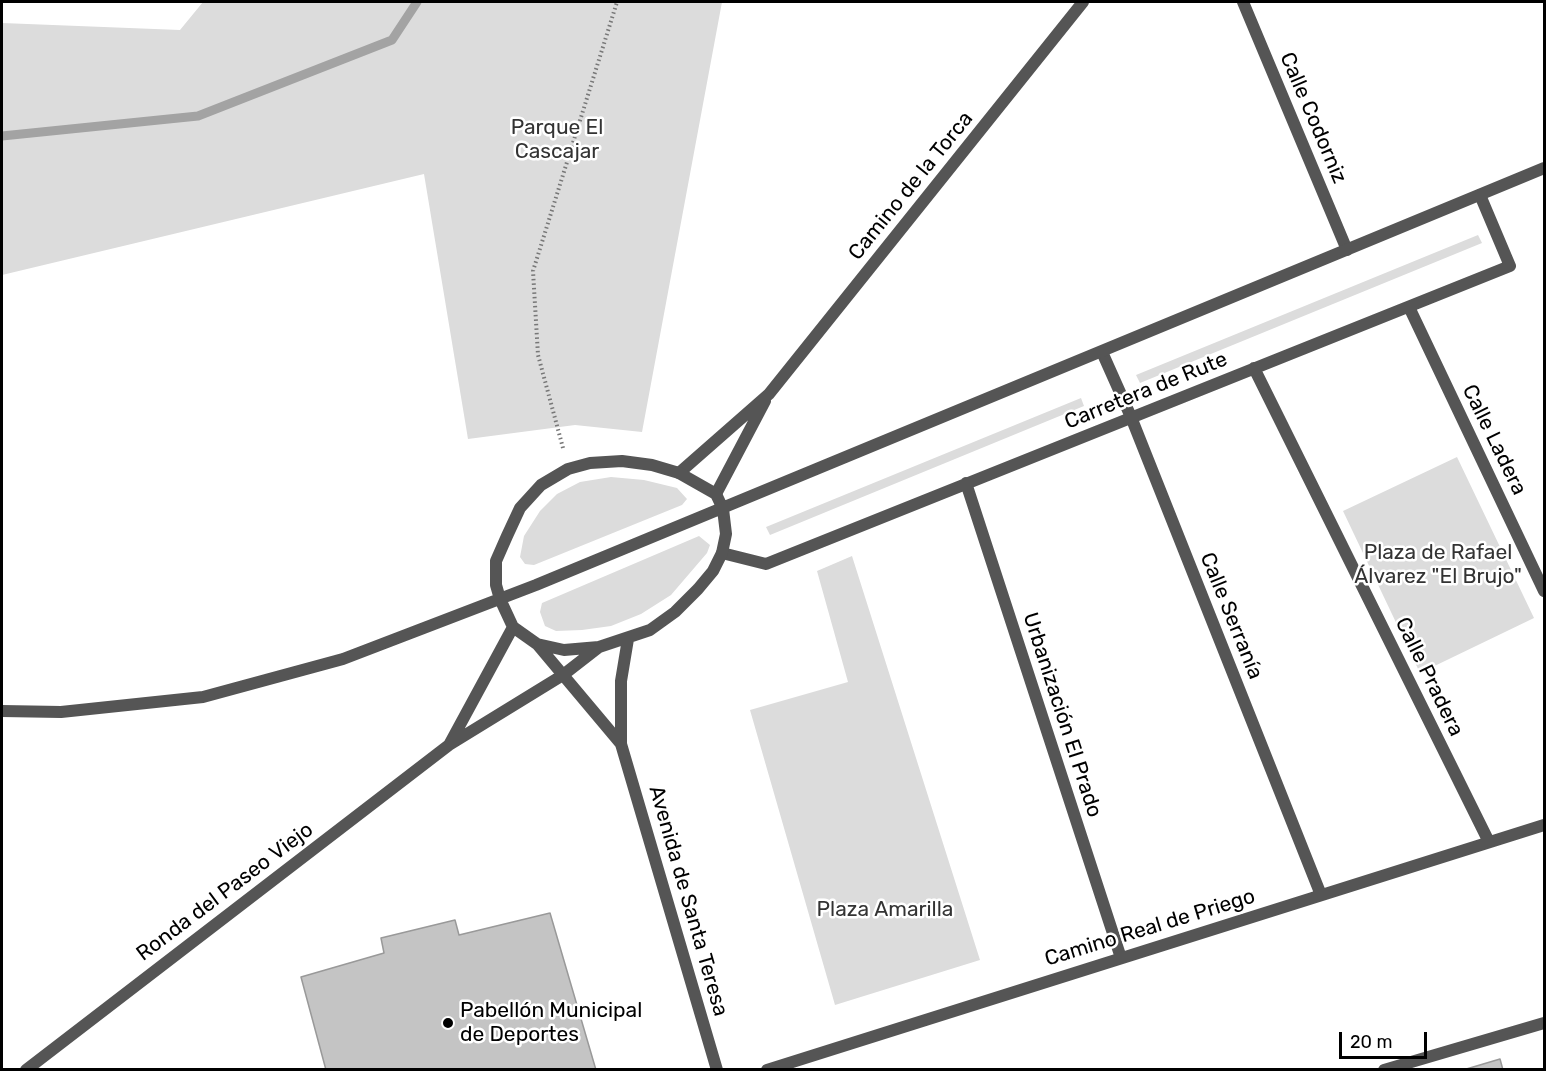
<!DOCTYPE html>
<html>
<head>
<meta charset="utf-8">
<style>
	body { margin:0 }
	#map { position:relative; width:1546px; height:1071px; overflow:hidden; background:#fff; font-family:Rubik,sans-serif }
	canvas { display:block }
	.frame { position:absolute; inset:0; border:3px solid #000; pointer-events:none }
	.scale { position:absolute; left:1339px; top:1032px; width:88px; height:27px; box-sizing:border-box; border:3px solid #000; border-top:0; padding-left:8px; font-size:18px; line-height:21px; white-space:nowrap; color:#000; -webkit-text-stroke:4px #fff; paint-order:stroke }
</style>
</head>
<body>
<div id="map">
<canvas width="1546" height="1071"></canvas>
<div class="frame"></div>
<div class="scale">20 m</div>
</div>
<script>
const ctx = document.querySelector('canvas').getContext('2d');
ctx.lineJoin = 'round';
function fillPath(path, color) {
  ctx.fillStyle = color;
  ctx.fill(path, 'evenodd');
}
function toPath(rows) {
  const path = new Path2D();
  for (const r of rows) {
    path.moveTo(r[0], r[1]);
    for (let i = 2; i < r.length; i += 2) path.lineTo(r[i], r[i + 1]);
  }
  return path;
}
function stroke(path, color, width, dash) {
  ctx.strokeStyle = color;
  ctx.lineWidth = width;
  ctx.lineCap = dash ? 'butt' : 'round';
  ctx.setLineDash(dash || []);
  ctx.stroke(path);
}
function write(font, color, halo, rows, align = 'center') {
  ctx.font = font + ' Rubik,sans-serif';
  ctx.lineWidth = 5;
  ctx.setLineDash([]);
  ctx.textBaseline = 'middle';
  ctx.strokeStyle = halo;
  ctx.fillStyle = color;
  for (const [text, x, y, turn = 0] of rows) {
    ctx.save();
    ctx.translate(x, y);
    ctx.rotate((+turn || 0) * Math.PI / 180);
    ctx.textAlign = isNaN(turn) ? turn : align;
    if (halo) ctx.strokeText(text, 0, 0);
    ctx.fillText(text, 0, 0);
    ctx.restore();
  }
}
const green = toPath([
	[203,2,722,2,642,432,575,425,468,439,424,174,2,275,2,23,180,30],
	[1478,235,1482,243,1140,383,1136,375],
	[1081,398,1084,406,770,535,766,527],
	[1457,457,1534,618,1420,673,1343,511],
	[611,477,644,480,677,488,687,499,682,505,534,565,525,564,520,557,524,536,540,511,557,494,580,482],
	[699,536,710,545,707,553,671,595,641,614,611,626,582,630,556,631,545,626,540,612,542,603],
	[852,556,980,960,835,1005,750,710,848,682,817,571]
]);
const stream = toPath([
	[2,136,198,116,392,40,417,2]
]);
const building = toPath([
	[550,913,596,1070,326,1070,301,977,384,953,381,938,455,920,459,935,550,913],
	[1500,1059,1503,1070,1463,1070,1500,1059]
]);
const path = toPath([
	[563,448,538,355,533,271,617,2]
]);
const minor = toPath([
	[1243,2,1347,250],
	[1409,307,1544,591],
	[1102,352,1131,417,1321,895],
	[1254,368,1489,842],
	[679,473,769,394,1083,2],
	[966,483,1121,958],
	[716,494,765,401],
	[722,553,766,564,1510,266,1480,195],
	[767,1070,1544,825],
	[1384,1070,1544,1023]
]);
const tertiary = toPath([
	[622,461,652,465,679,473,716,494,723,509,726,534,722,553,713,571,698,589,675,612,650,630,599,647,564,650,537,644,513,627,500,599,496,585,496,561,507,536,520,508,541,485,568,469,590,463,622,461],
	[628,639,621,681,621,744,717,1070],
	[537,644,621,744],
	[2,711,61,712,203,697,343,659,536,585,1544,168],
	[449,745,513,627],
	[26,1070,449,745,563,675,599,647]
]);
const markers = [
	[448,1023,6,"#000"]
];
const streetNames = [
	["Calle Codorniz",1313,118,67],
	["Camino de la Torca",911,186,-51],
	["Carretera de Rute",1146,391,-22],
	["Calle Ladera",1494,440,64],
	["Calle Serranía",1231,616,68],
	["Calle Pradera",1429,677,64],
	["Urbanización El Prado",1062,715,72],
	["Ronda del Paseo Viejo",225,892,-37],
	["Avenida de Santa Teresa",688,901,74],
	["Camino Real de Priego",1150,928,-17]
];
const parkNames = [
	["Parque El",557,128],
	["Cascajar",557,152],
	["Plaza de Rafael",1438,553],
	["Álvarez \"El Brujo\"",1438,577],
	["Plaza Amarilla",885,910]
];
const poiNames = [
	["Pabellón Municipal",460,1011],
	["de Deportes",460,1035]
];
fillPath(green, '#dcdcdc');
stroke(stream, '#a3a3a3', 9);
fillPath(building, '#c4c4c4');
stroke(building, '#999', 1.5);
stroke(path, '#777', 4, [1.5, 3]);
stroke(minor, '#555', 12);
stroke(tertiary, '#555', 12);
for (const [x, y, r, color] of markers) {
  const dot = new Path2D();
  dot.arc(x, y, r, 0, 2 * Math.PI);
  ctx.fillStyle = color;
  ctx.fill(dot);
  stroke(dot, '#fff', 2);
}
write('21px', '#000', '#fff', streetNames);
write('21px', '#333', '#fff', parkNames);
write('21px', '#000', '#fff', poiNames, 'left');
</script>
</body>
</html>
